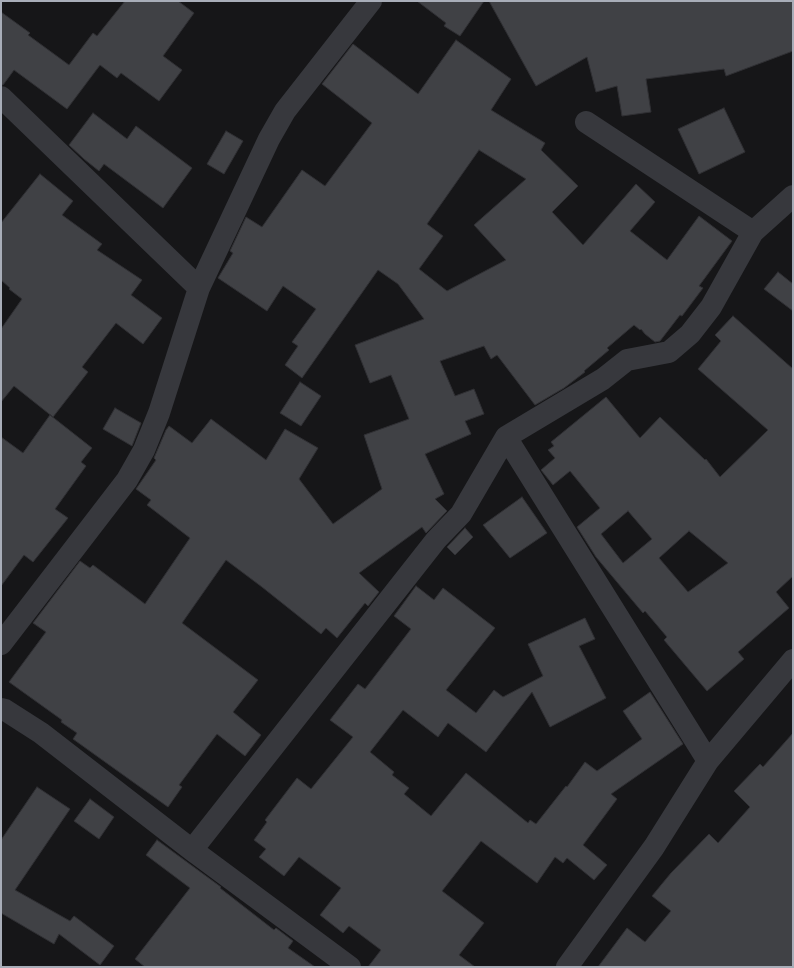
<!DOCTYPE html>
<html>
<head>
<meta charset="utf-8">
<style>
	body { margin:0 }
	#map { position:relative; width:794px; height:968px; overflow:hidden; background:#161618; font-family:Karla,sans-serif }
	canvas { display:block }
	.frame { position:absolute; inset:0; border:2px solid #a8adb8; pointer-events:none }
</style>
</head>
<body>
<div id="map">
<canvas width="794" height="968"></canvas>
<div class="frame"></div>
</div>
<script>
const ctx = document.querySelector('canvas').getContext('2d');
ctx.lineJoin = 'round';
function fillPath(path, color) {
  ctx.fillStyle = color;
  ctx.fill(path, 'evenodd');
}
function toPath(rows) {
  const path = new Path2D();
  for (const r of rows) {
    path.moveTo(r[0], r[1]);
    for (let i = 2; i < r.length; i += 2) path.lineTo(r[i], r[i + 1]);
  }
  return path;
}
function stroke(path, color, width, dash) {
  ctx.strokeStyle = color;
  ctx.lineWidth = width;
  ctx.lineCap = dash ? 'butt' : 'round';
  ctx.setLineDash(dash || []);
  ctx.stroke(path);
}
const building = toPath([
	[125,1,178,1,194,13,163,56,182,70,159,101,121,73,117,78,100,65,67,109,14,70,3,85,1,85,1,12,30,33,28,35,69,65,93,33,97,36,125,1],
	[417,1,484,1,460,36,444,26,446,23,417,1],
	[489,1,793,1,793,51,726,76,724,69,646,79,651,112,622,116,617,86,596,92,587,57,536,86,489,1],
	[456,40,511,79,491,110,545,143,541,150,578,186,552,212,583,245,636,184,655,202,630,231,667,260,699,216,732,241,699,286,703,288,682,316,680,315,660,341,655,342,645,334,641,329,640,330,634,325,607,348,609,350,584,371,585,372,564,388,535,405,497,355,491,359,484,346,440,361,455,396,474,389,484,414,465,421,471,434,425,454,444,494,435,499,447,511,426,533,422,527,359,573,379,592,368,606,365,603,337,638,326,628,321,634,262,587,226,560,182,623,258,680,233,712,261,735,245,756,217,734,179,785,182,787,168,807,73,739,77,733,61,722,62,720,9,682,46,632,33,623,80,561,90,568,93,565,145,604,190,538,147,505,151,500,136,489,156,460,154,458,166,430,169,426,192,443,211,419,266,460,285,429,318,448,299,479,333,524,382,489,364,435,409,419,391,375,370,383,355,345,424,319,398,284,378,270,302,378,285,365,298,346,292,342,316,309,283,286,267,311,218,278,233,253,230,251,246,217,262,227,302,170,325,186,372,123,322,84,353,44,418,94,456,40],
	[479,150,526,179,474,225,506,260,447,291,419,269,443,236,427,224,479,150],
	[724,108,745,152,699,174,678,129,724,108],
	[93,113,127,139,136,126,192,168,163,208,104,164,99,171,84,159,69,145,93,113],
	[226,131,243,141,224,174,207,164,226,131],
	[40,174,73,201,62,215,102,244,97,250,142,280,131,295,162,318,143,344,116,323,82,367,88,372,53,417,14,386,1,402,1,329,22,299,9,289,10,288,1,280,1,223,40,174],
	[778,272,793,284,793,311,764,289,778,272],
	[733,316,793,369,793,576,776,592,789,608,738,652,744,659,707,691,664,640,667,637,645,611,643,613,596,557,577,527,600,508,570,471,553,485,541,470,555,458,548,450,554,446,551,442,606,397,640,438,660,417,705,460,706,459,720,477,768,430,698,369,721,341,715,335,733,316],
	[628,511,652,539,623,563,601,534,628,511],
	[689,531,728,563,688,592,659,558,689,531],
	[300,382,321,396,301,426,280,413,300,382],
	[115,408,141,423,132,446,103,429,115,408],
	[50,415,92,448,81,462,86,466,55,509,68,518,33,562,24,555,1,586,1,437,23,453,50,415],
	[522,497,547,533,510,558,483,525,522,497],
	[465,528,473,537,455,555,447,547,465,528],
	[416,586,434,600,443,588,495,628,446,690,476,713,494,690,503,697,543,676,528,644,585,618,595,639,579,646,606,698,550,727,532,692,486,752,448,723,438,737,403,710,370,752,394,772,392,775,409,788,404,794,431,816,466,773,528,823,530,820,536,824,566,786,567,787,585,762,597,771,642,739,623,711,650,692,683,744,611,794,617,799,583,845,607,865,594,880,567,858,563,863,555,857,537,883,481,841,442,891,484,923,459,955,475,967,368,967,381,950,349,926,343,933,320,915,341,888,299,857,284,876,259,857,266,849,254,840,267,822,265,820,297,778,311,789,353,737,330,720,358,684,365,689,411,629,394,616,416,586],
	[793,733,793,967,598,967,627,928,645,942,671,911,652,896,671,873,709,834,718,843,750,807,734,791,760,764,763,767,793,733],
	[37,787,70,809,15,890,70,921,74,916,114,946,100,965,59,934,54,944,1,913,1,840,37,787],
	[90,799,114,817,99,839,74,821,90,799],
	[157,840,221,887,220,888,274,930,276,928,293,941,288,948,315,967,145,967,135,959,190,888,146,855,157,840]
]);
const minor = toPath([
	[1,97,199,288],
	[586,122,753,232],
	[506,437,708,761],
	[1,644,127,480,144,450,159,413,199,288,269,139,285,111,371,1],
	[1,709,5,710,41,733,192,850,350,967],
	[192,850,436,540,461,514,506,437,603,379,627,360,669,352,690,334,711,307,753,232,793,196],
	[567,967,654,847,708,761,793,660]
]);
fillPath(building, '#404145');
stroke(building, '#303034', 1);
stroke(minor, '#37383d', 22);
</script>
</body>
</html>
